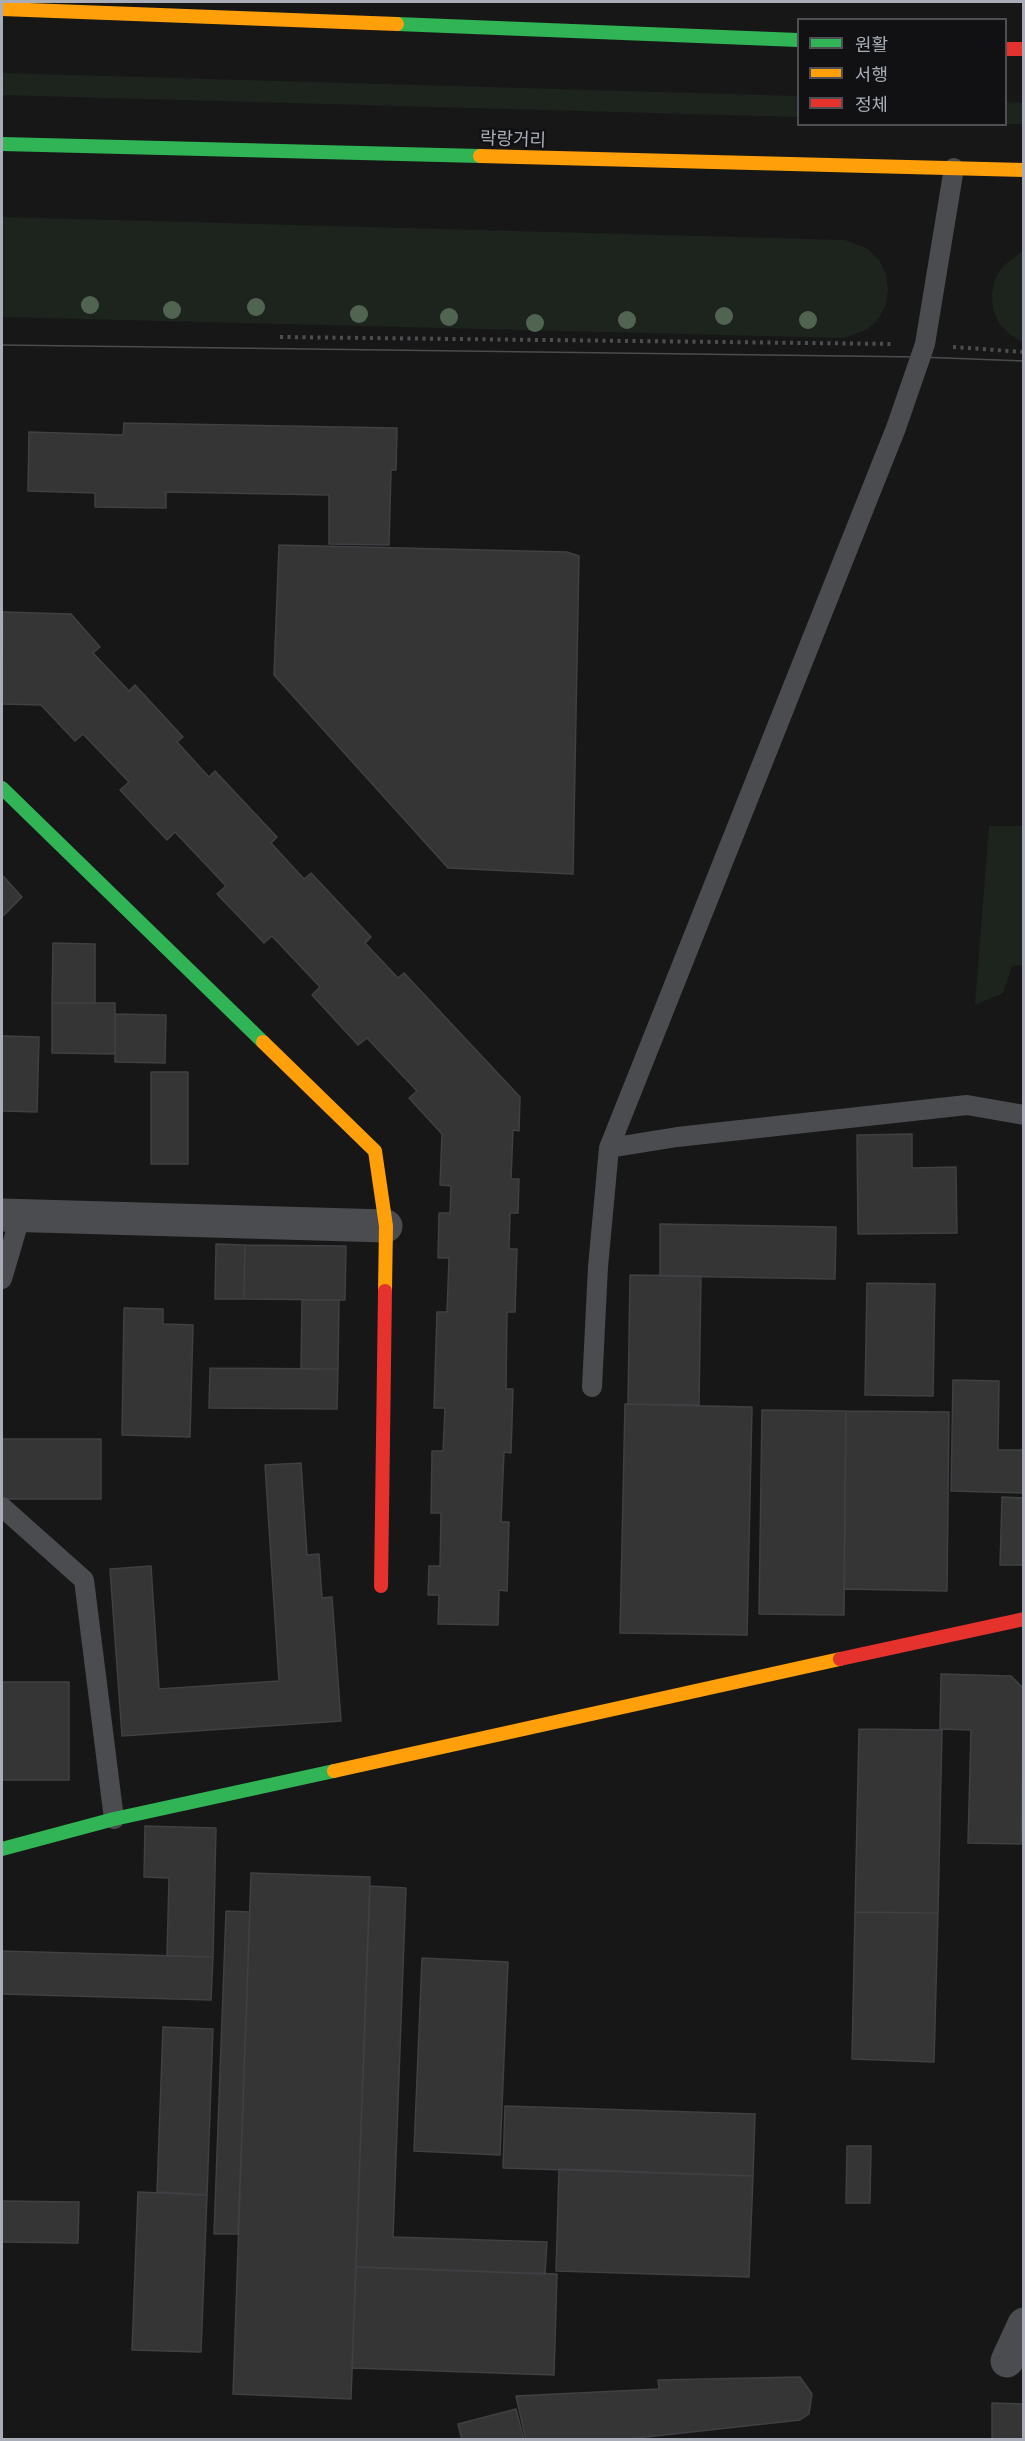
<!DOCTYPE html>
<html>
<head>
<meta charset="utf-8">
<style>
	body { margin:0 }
	#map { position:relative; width:1025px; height:2441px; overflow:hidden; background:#171717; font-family:"Open Sans","Noto Sans KR",sans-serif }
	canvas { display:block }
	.frame { position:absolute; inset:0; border:3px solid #a8adb8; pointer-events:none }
	.legend { position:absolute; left:797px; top:18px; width:210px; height:108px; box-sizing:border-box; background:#111113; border:2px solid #4d4f55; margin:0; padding:8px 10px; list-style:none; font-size:18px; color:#a8adb8 }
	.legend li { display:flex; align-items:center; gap:12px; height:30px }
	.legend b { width:30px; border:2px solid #4d4f55 }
</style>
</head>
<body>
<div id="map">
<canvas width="1025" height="2441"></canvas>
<div class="frame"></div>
<ul class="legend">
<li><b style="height:8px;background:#30b455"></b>원활</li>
<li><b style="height:8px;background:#ff9f0a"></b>서행</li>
<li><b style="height:8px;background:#e5322d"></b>정체</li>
</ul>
</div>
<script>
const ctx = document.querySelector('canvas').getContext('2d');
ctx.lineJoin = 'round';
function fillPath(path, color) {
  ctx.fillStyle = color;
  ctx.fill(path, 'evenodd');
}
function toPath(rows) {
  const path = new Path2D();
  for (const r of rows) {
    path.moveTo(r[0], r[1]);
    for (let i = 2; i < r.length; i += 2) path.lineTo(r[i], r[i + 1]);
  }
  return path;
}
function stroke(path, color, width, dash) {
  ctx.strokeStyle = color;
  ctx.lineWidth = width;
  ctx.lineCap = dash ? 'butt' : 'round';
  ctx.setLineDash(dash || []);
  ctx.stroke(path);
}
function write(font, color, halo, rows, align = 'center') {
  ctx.font = font + ' "Open Sans","Noto Sans KR",sans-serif';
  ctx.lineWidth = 5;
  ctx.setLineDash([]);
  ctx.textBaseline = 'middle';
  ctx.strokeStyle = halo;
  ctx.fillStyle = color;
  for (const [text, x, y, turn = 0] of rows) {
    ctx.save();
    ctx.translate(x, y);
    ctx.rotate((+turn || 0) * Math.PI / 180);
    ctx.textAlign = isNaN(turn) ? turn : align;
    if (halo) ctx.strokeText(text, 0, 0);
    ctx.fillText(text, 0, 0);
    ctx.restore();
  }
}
const green = toPath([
	[2,73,798,96,798,117,2,95],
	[1006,102,1023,103,1023,124,1006,124],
	[2,217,845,240,868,249,879,260,886,274,888,289,886,304,879,318,868,329,844,338,2,317],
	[1023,251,1023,342,1009,334,999,323,993,309,992,294,995,279,1003,266],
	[989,826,1023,826,1023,965,1012,966,1003,993,975,1005]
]);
const building = toPath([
	[124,423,397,428,396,470,391,470,389,545,329,544,329,495,166,492,166,508,95,507,95,493,28,491,29,432,123,435,124,423],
	[279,545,567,552,579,556,573,874,448,868,274,675,279,545],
	[3,612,71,614,100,647,93,653,129,691,135,685,183,737,177,742,209,777,215,771,277,837,271,843,304,879,311,873,371,937,365,943,398,978,404,973,520,1097,519,1131,513,1130,511,1179,519,1179,518,1213,510,1213,509,1249,517,1249,515,1312,507,1312,506,1389,513,1389,511,1453,504,1452,501,1522,509,1522,507,1591,499,1590,498,1625,438,1624,439,1595,428,1595,429,1566,440,1566,441,1513,431,1513,432,1451,443,1451,445,1408,434,1408,437,1312,447,1312,449,1258,438,1258,439,1213,450,1213,451,1186,440,1185,442,1134,409,1098,417,1091,367,1038,358,1045,312,995,320,987,272,936,264,943,217,894,226,886,175,832,167,840,120,790,129,782,83,734,75,741,41,705,2,704,3,612],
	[2,875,22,897,2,917,2,875],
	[53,943,95,944,95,1003,52,1003,53,943],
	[52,1003,115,1003,115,1054,52,1053,52,1003],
	[115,1014,166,1015,165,1063,115,1062,115,1014],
	[2,1036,39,1037,37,1112,2,1111,2,1036],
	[151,1072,188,1072,188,1164,151,1164,151,1072],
	[912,1134,912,1168,956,1167,957,1233,858,1234,857,1135,912,1134],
	[660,1224,836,1227,835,1279,660,1276,660,1224],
	[216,1244,245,1245,244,1299,215,1299,216,1244],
	[245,1245,346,1246,345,1300,244,1299,245,1245],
	[630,1275,701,1276,699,1405,628,1404,630,1275],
	[867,1283,935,1284,933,1396,865,1395,867,1283],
	[302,1300,339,1300,338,1369,301,1369,302,1300],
	[124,1308,163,1309,163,1324,193,1325,190,1437,122,1435,124,1308],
	[210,1368,338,1369,337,1409,209,1408,210,1368],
	[953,1380,999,1381,998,1450,1024,1450,1024,1493,951,1491,953,1380],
	[625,1404,752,1407,747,1635,620,1633,625,1404],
	[762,1410,846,1411,844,1615,759,1614,762,1410],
	[846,1411,949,1412,947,1591,844,1589,846,1411],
	[2,1439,101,1439,101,1499,2,1499,2,1439],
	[301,1463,307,1555,319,1554,322,1598,332,1597,341,1721,122,1736,110,1569,151,1566,159,1689,279,1681,265,1465,301,1463],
	[1002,1497,1024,1498,1024,1565,1000,1565,1002,1497],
	[941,1674,1011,1676,1024,1689,1021,1844,968,1843,971,1730,940,1729,941,1674],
	[2,1682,69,1682,69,1780,2,1780,2,1682],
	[859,1729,942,1730,938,1913,855,1912,859,1729],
	[145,1826,216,1828,213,1957,167,1956,169,1878,144,1877,145,1826],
	[251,1873,370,1877,351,2399,233,2394,251,1873],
	[370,1886,406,1888,393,2237,547,2242,545,2274,356,2267,370,1886],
	[226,1911,250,1912,238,2234,214,2234,226,1911],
	[855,1912,938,1913,934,2062,852,2059,855,1912],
	[2,1951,213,1957,211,2000,2,1994,2,1951],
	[422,1958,508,1962,500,2155,414,2151,422,1958],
	[163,2027,213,2029,207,2195,157,2192,163,2027],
	[505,2106,755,2114,753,2176,503,2168,505,2106],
	[847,2146,871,2146,870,2203,846,2203,847,2146],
	[559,2169,753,2176,749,2277,556,2271,559,2169],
	[138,2192,207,2195,201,2352,132,2350,138,2192],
	[2,2201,79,2202,78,2243,2,2242,2,2201],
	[356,2267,557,2274,554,2375,352,2368,356,2267],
	[800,2377,812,2394,809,2414,800,2420,619,2440,526,2440,516,2396,659,2389,658,2380,800,2377],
	[992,2403,1024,2404,1024,2440,992,2440,992,2403],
	[516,2409,524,2440,462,2440,458,2424,516,2409]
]);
const path = toPath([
	[280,337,895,344],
	[953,347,1024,352]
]);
const lane = toPath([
	[609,1148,896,428,925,344,954,168],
	[2,1279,17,1228,26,1216],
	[592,1387,598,1267,609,1148,677,1137,967,1105,1024,1115],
	[2,1507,84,1580,114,1819]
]);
const street = toPath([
	[2,1215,386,1226],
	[1007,2361,1024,2324]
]);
const fast = toPath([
	[397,24,798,40],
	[2,144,480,156],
	[2,788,263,1042],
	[2,1849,114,1819,334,1771]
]);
const slow = toPath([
	[2,9,397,24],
	[480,156,1024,170],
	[263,1042,375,1151,386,1226,385,1291],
	[334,1771,840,1659]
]);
const jam = toPath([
	[1006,49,1024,49],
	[381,1586,385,1291],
	[840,1659,1024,1619]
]);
const tram = toPath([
	[2,345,920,357,1024,361]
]);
const trees = [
	[90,305],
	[256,307],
	[172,310],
	[359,314],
	[724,316],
	[449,317],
	[627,320],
	[808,320],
	[535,323]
];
const streetNames = [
	["락랑거리",513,140,2]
];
fillPath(green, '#1d241e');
fillPath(building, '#353536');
stroke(building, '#3f4043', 1.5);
stroke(path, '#4d4e52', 4, [3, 4.5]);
stroke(lane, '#4b4c50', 20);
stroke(street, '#4b4c50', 33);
stroke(fast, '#30b455', 14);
stroke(slow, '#ff9f0a', 14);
stroke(jam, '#e5322d', 14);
stroke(tram, '#4b4c4f', 1.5);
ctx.fillStyle = '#506451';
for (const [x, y] of trees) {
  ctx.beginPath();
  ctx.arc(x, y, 9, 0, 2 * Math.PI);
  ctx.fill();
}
write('18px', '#a8adb8', '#111113', streetNames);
</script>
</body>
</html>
